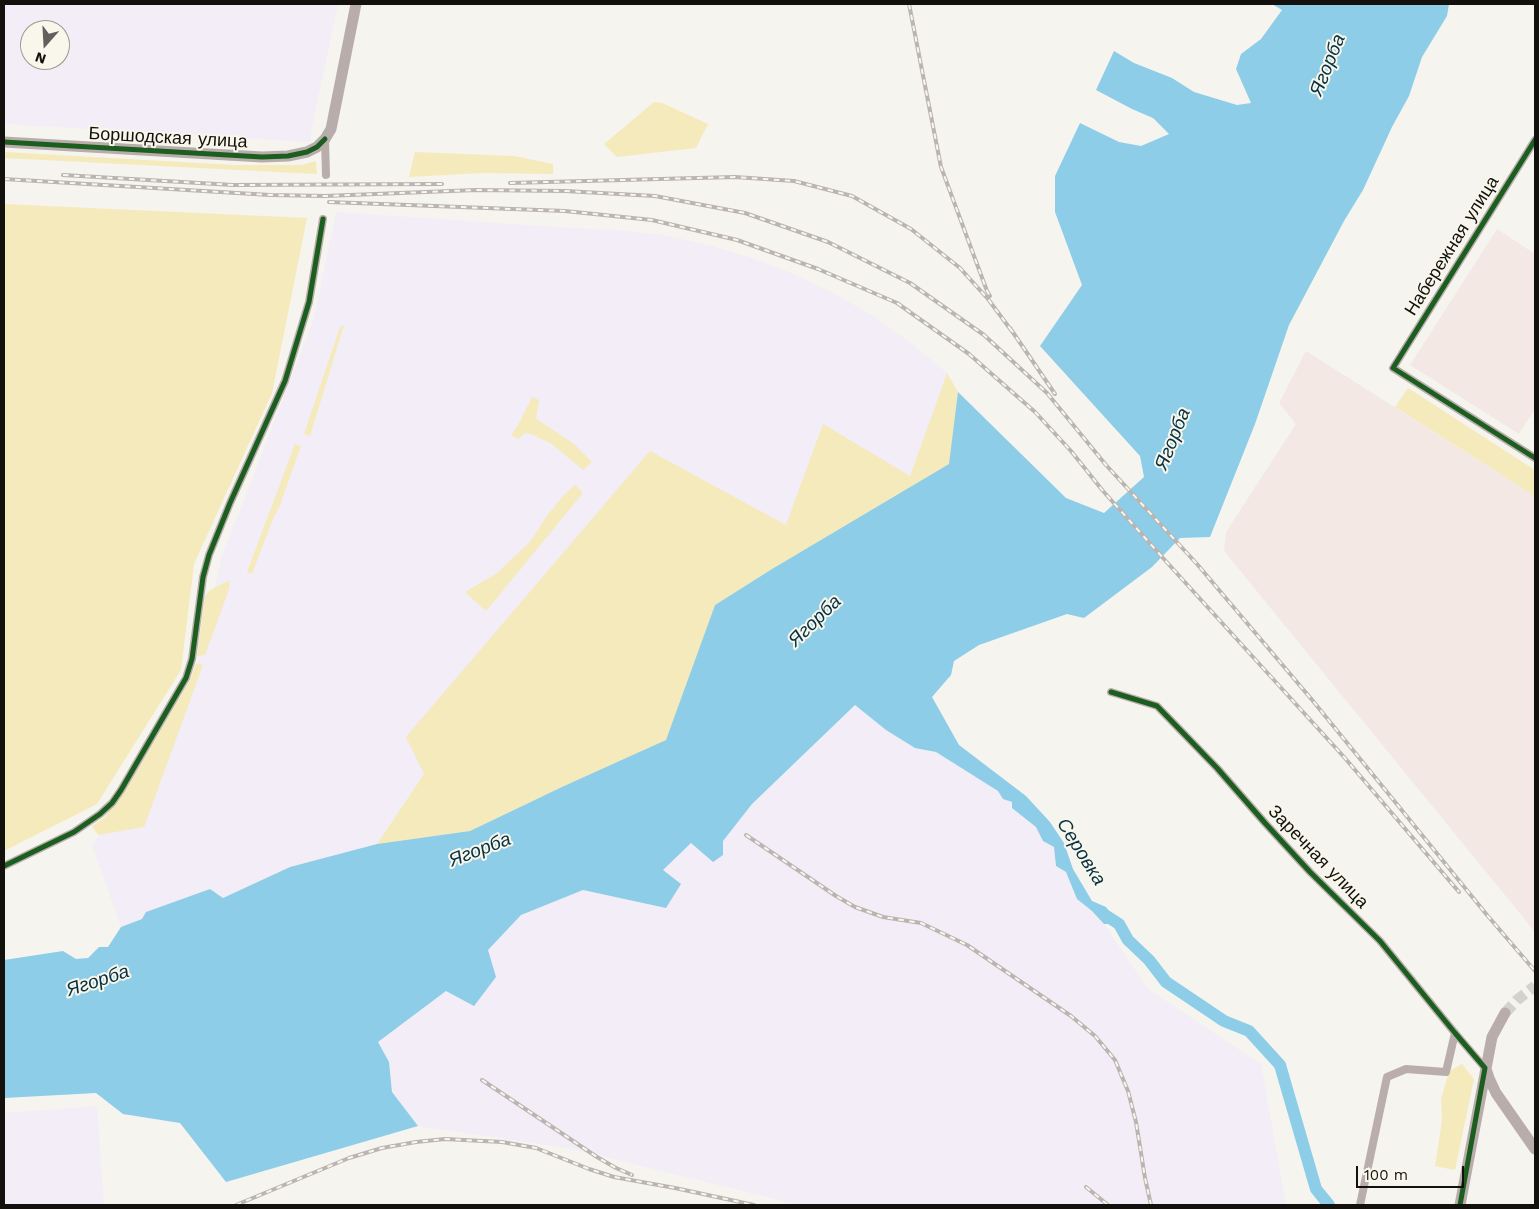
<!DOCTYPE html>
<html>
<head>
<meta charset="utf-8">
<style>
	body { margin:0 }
	#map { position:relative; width:1539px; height:1209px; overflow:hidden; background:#f6f4ee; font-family:"Work Sans",sans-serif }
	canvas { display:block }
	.frame { position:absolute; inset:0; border:5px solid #12110d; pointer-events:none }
	.north { position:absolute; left:20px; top:20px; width:50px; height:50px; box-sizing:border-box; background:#f9f6eb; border:1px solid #9d9a92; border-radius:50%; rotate:199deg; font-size:14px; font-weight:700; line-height:20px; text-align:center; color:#12110d }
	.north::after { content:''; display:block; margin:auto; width:18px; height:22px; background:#62605c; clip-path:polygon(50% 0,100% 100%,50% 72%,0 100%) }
	.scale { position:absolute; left:1356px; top:1166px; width:108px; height:22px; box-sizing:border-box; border:2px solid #12110d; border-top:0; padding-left:6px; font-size:15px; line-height:18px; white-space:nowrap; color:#12110d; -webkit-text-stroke:4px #f9f6eb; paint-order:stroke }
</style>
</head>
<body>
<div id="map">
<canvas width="1539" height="1209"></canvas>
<div class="frame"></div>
<div class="north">N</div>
<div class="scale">100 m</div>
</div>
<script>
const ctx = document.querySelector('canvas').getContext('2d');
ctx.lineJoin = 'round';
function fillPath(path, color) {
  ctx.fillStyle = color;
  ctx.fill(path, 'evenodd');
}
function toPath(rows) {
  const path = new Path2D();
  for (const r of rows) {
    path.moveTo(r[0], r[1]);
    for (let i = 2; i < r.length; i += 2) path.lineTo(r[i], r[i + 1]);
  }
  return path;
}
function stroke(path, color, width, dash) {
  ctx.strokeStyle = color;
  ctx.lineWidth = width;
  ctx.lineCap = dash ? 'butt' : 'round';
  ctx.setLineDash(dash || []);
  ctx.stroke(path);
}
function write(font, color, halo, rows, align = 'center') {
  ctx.font = font + ' "Work Sans",sans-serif';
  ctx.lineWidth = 4;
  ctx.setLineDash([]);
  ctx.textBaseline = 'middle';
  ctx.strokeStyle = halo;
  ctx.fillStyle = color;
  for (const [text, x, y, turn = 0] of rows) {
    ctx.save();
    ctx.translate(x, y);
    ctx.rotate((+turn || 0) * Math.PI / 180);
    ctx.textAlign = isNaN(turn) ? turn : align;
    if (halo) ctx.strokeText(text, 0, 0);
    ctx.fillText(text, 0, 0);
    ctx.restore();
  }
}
const industrial = toPath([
	[4,4,338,4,309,142,4,124],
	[30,30,60,30,60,60,30,60],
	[336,212,572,228,618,230,663,235,708,245,752,258,794,274,835,294,875,317,912,344,947,373,910,476,786,526,424,774,377,844,290,867,223,898,210,889,146,912,142,919,121,927,92,845,124,802,191,683,201,653,221,559,314,319],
	[855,705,886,730,915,748,936,752,998,791,1003,799,1013,802,1012,808,1036,827,1043,841,1054,847,1056,866,1066,872,1077,899,1092,911,1104,924,1148,989,1261,1064,1286,1205,799,1205,573,1149,418,1126,392,1092,389,1062,377,1043,446,991,521,915,583,890,666,907,662,870,691,843,713,862,723,841,752,804],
	[97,1106,104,1205,4,1205,4,1113]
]);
const education = toPath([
	[1497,229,1535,254,1535,409,1519,434,1410,365],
	[1306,351,1535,496,1535,932,1224,551,1226,532,1296,424,1279,403]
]);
const green = toPath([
	[654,102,662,103,708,124,696,148,617,157,604,144],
	[4,152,235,165,302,165,316,161,317,174,4,158],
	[415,152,514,156,553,164,553,174,481,173,409,177],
	[4,204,307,218,272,393,194,564,181,670,97,804,4,851],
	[344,325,310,436,304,434,340,327],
	[947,373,958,392,950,464,772,569,715,605,667,740,564,786,470,831,377,844,424,774,406,737,650,451,786,525,823,424,910,476],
	[1408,388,1535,470,1535,496,1395,407],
	[532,397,539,400,536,419,573,443,592,462,583,470,552,444,533,435,525,433,518,439,511,435,518,425],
	[295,444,301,446,280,505,273,519,252,574,247,572],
	[575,485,583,493,486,611,465,592,496,574,530,542,547,516,562,497],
	[230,580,229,589,205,655,197,656,205,596,210,590],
	[196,663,203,665,144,827,98,835,92,826,105,817,125,791,190,680],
	[1462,1064,1474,1079,1455,1170,1435,1166,1442,1120,1441,1099,1449,1071]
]);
const water = toPath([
	[1272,4,1449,4,1447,16,1422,57,1409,96,1392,127,1363,190,1344,221,1289,325,1255,424,1210,537,1180,538,1152,567,1084,618,1067,614,979,645,954,661,951,675,932,697,959,745,1026,796,1050,822,1064,843,1073,869,1092,901,1106,907,1119,924,1104,924,1092,911,1077,899,1066,872,1056,866,1054,847,1043,841,1036,827,1012,808,1012,802,1003,799,998,791,936,752,915,748,886,730,855,705,752,804,723,841,723,855,713,862,691,843,663,870,681,884,666,908,583,890,521,915,488,950,496,977,474,1006,446,991,378,1042,389,1062,392,1092,418,1126,226,1182,180,1123,123,1114,96,1093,4,1098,4,960,63,951,76,959,88,958,99,947,108,947,121,927,142,919,146,912,210,889,223,898,290,867,377,844,470,831,564,786,666,740,715,605,772,569,949,464,958,392,1066,498,1104,513,1144,477,1140,456,1040,346,1082,285,1055,212,1055,176,1080,123,1119,142,1141,146,1169,134,1153,118,1132,109,1096,90,1114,51,1134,63,1172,78,1194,92,1237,105,1251,103,1236,69,1241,54,1261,39,1282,10]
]);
const river = toPath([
	[1105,915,1119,924,1128,940,1149,960,1166,982,1224,1021,1249,1031,1280,1065,1316,1189,1329,1205]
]);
const secondaryTunnel = toPath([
	[1505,1013,1517,1000,1535,986]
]);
const street = toPath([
	[325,139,326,175],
	[1535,140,1393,368,1535,458],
	[1111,692,1157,706,1217,768,1265,823,1310,872,1380,941,1455,1033,1485,1068],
	[4,866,74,832,100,814,112,803,121,790,186,678,192,659,203,577,209,555,230,503,285,381,309,302,323,219],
	[1360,1205,1387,1077,1406,1069,1446,1072,1455,1033]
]);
const secondary = toPath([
	[4,142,262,157,288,156,307,152,317,147,325,139,331,129,356,4],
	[1486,1069,1489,1078,1496,1093,1535,1149],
	[1460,1205,1492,1037,1505,1013]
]);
const rail = toPath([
	[909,4,941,167,987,291,990,296],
	[63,175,233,185,442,184],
	[4,179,270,195,325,196,476,190,565,191,655,196,745,213,828,242,910,283,984,335,1047,393,1106,465,1197,564,1313,701,1487,915,1535,971],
	[510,183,735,177,794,181,852,196,911,229,960,268,988,299,1014,334],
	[329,202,565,211,652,220,737,240,818,269,897,303,969,354,1035,412,1071,451,1103,491,1172,568,1344,757,1459,892],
	[1010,328,1055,394],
	[746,835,836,896,855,907,883,917,921,923,967,945,1071,1016,1095,1036,1115,1060,1128,1091,1136,1122,1145,1178,1151,1205],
	[482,1080,597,1157,616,1168,632,1175],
	[1086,1187,1108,1205],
	[236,1205,349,1158,382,1148,416,1142,445,1139,502,1142,536,1148,589,1169,614,1177,675,1188,754,1205]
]);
const cycleway = toPath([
	[1535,140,1393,368,1535,458],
	[4,142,262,157,288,156,307,152,317,147,325,139],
	[1111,692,1157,706,1217,768,1265,823,1310,872,1380,941,1455,1033,1485,1068,1460,1205],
	[4,866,74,832,100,814,112,803,121,790,186,678,192,659,203,577,209,555,230,503,285,381,309,302,323,219]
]);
const streetNames = [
	["Боршодская улица",168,138,3],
	["Набережная улица",1452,246,-58],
	["Заречная улица",1318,857,46]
];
const waterNames = [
	["Ягорба",1328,65,-68],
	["Ягорба",1173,439,-68],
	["Ягорба",815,621,-44],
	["Ягорба",480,850,-21],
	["Серовка",1081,852,58],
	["Ягорба",98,981,-18]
];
fillPath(industrial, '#f2edf6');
fillPath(education, '#f4e8e4');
fillPath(green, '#f5eabc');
fillPath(water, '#8dcde8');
stroke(river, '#8dcde8', 12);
stroke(secondaryTunnel, '#d4d2cc', 11, [11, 5.5]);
stroke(street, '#baaead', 8);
stroke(secondary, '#b9adab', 11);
stroke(rail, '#bab4b2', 4);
stroke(rail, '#f9f6eb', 2, [5.5]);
stroke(cycleway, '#1b5e20', 5);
write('18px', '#12110d', '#f9f6eb', streetNames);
write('italic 19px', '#053142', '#f9f6eb', waterNames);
</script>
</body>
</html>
